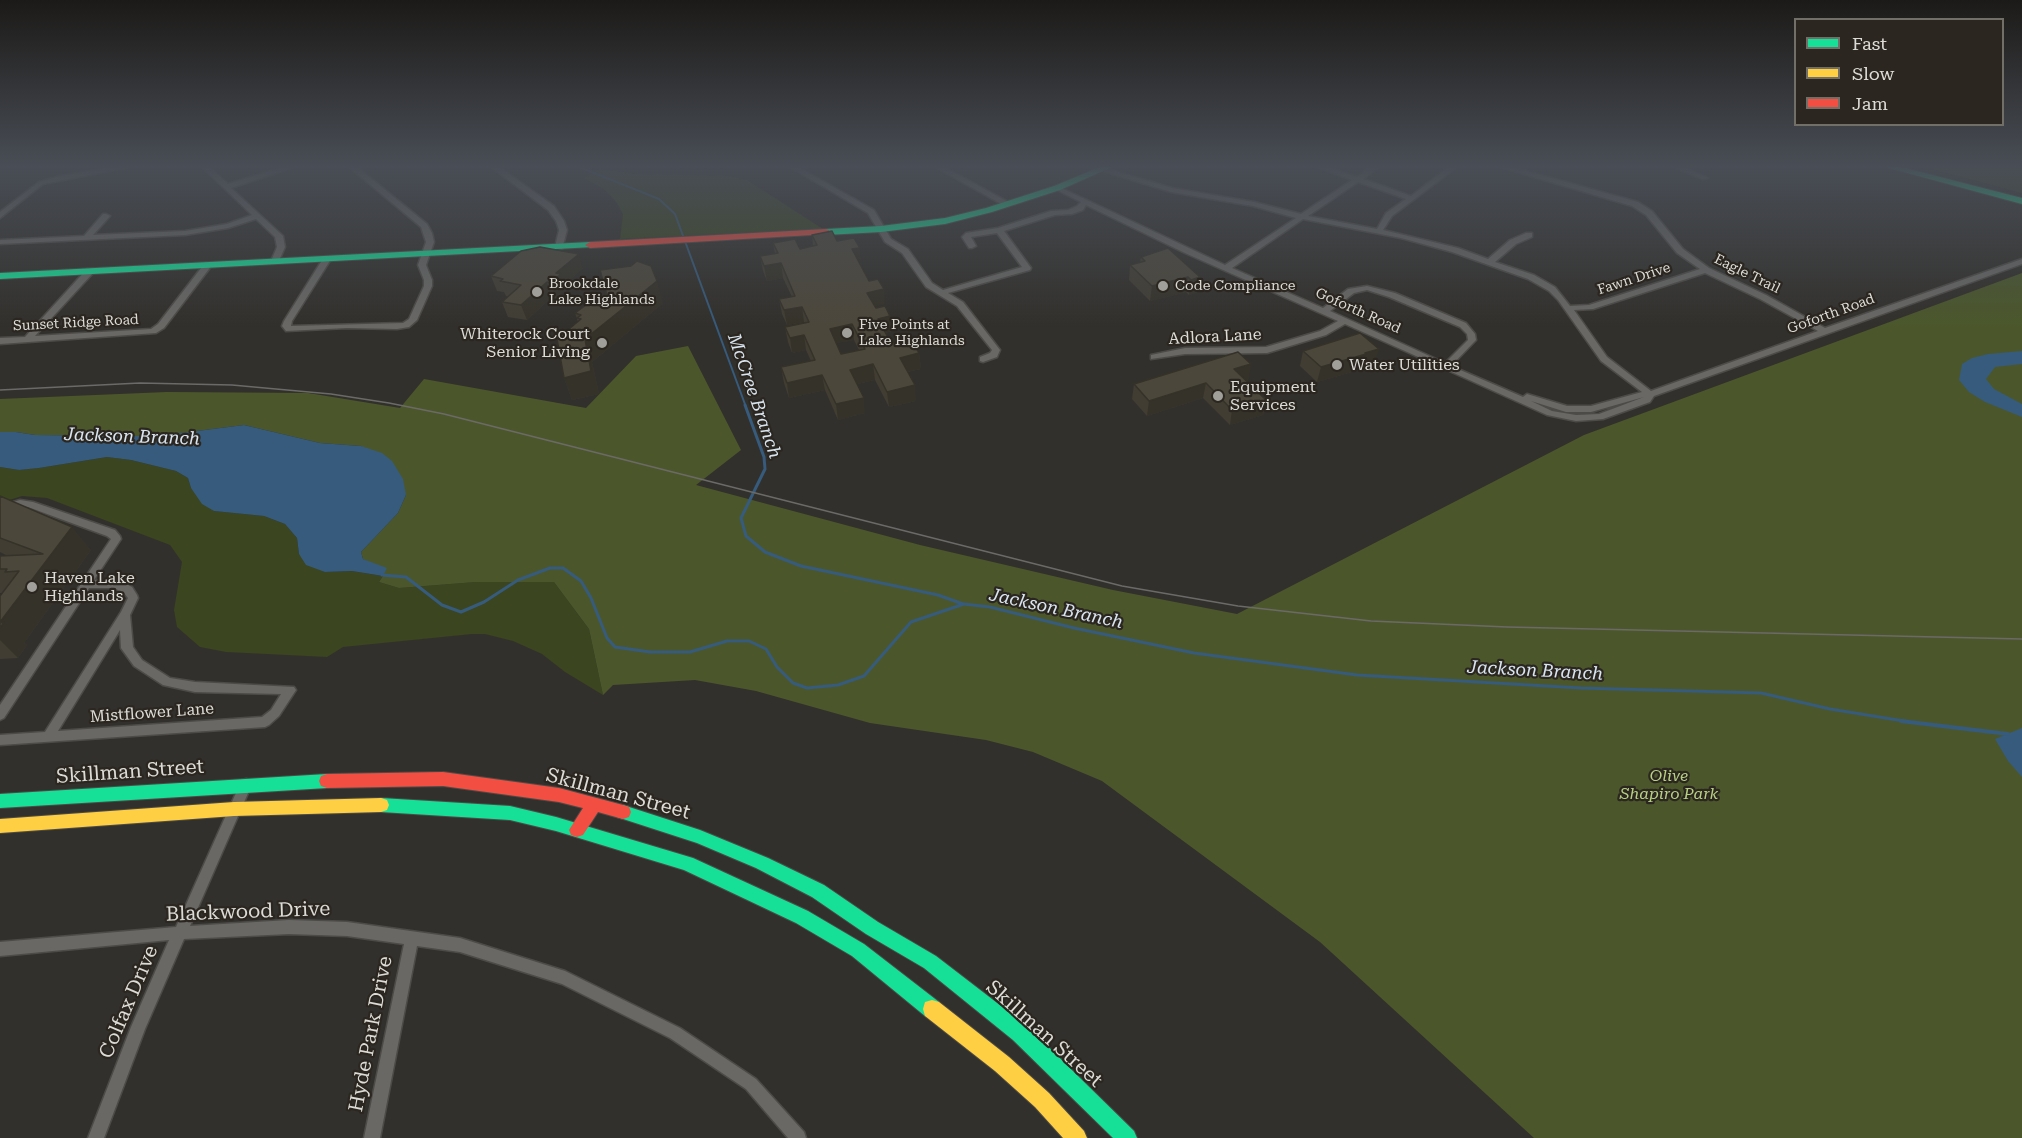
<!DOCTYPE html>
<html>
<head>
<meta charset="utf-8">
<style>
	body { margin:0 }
	#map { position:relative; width:2022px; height:1138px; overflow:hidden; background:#32302c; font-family:"Roboto Serif",serif }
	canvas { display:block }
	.legend { position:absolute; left:1794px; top:18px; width:210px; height:108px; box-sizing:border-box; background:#2b2720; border:2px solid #726f69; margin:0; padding:8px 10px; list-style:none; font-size:18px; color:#dddbd6 }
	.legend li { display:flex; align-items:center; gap:12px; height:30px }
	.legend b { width:30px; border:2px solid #726f69 }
</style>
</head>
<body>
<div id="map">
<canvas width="2022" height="1138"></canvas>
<ul class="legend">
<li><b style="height:8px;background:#16e098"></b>Fast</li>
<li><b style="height:8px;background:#ffcf43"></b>Slow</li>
<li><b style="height:8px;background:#f24e42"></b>Jam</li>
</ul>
</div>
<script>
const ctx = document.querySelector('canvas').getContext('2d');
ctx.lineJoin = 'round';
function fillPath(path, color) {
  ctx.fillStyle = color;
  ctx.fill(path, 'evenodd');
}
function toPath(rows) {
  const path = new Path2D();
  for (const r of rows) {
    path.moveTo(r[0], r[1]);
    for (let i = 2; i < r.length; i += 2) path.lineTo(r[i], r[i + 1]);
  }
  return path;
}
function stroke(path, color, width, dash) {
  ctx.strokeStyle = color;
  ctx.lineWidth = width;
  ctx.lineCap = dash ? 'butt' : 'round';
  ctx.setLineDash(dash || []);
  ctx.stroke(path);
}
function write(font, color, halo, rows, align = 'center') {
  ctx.font = font + ' "Roboto Serif",serif';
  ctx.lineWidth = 4.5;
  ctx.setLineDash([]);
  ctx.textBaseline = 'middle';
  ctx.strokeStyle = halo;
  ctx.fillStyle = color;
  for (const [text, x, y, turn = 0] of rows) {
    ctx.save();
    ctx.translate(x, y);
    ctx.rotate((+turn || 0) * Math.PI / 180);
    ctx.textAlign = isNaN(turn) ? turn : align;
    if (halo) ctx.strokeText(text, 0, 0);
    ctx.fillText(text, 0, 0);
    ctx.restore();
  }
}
const green = toPath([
	[1924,167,2022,167,2022,193,1928,168],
	[600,169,638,174,730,176,747,180,823,229,620,239,623,214,617,203,604,189,583,178],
	[107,457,131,460,176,471,188,478,191,488,214,511,264,516,285,524,297,538,299,554,325,572,352,571,383,576,379,582,399,588,476,582,554,582,589,629,603,695,565,672,542,654,513,641,485,634,472,634,343,647,327,657,226,652,200,647,177,627,174,610,182,562,170,545,47,498,22,496,0,503,0,467,19,470,39,468]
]);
const forest = toPath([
	[2022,273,2022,1138,1534,1138,1320,942,1102,781,1033,752,986,740,870,723,756,691,695,680,613,685,603,695,589,629,554,582,476,582,399,588,379,582,383,576,363,559,361,552,398,513,406,495,361,446,320,443,244,425,173,434,138,436,35,435,16,432,0,432,0,399,167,392,308,393,400,408,424,379,586,408,636,356,688,346,741,450,696,485,920,545,1113,590,1237,614,1584,435]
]);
const water = toPath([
	[2022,351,2022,364,1995,367,1986,379,1994,389,2022,404,2022,417,1985,402,1969,392,1959,380,1962,364,1972,358,1988,354],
	[244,425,320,443,361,446,382,453,392,461,403,479,406,495,398,513,361,552,363,559,387,568,383,576,352,571,325,572,306,565,299,554,297,538,285,524,264,516,214,511,202,504,191,488,188,478,176,471,131,460,107,457,39,468,19,470,0,467,0,432,16,432,35,435,138,436,173,434],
	[2022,728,2022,777,2008,761,1995,739]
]);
const streamFar2 = toPath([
	[579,167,659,199,675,214,746,407]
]);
const streamFar1 = toPath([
	[745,405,764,457,765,469,741,518,746,536,765,552,801,566,938,595,963,604],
	[382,575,406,577,442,605,461,612,484,602,518,580,550,568,563,568,581,581,591,598,607,638,615,647,650,652,690,652,727,641,749,641,766,649,777,667,793,683,807,688,838,685,864,676,911,622,964,604,990,607,1074,628,1194,653,1357,675,1581,688,1761,693,1830,709,1910,722]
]);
const stream = toPath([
	[1901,721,2008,734]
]);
const street = toPath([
	[113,167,130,167,43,184,0,218,0,212,39,182,60,176,113,167],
	[202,167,209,167,228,184,283,167,294,167,231,188,283,236,285,247,278,263,271,261,277,247,275,237,256,219,228,228,185,235,0,244,0,240,84,236,103,214,106,214,110,216,93,235,185,231,227,224,252,215,202,167],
	[349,167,357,167,427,224,432,233,434,242,426,265,432,280,432,286,417,320,409,327,397,329,347,328,286,331,282,326,284,321,324,257,331,259,292,321,291,326,403,323,409,319,424,286,424,280,418,265,426,242,421,227,349,167],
	[491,167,499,167,554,206,564,221,567,230,562,249,555,247,559,230,556,221,548,210,491,167],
	[790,167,798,167,874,210,891,239,908,249,932,283,943,290,1022,267,997,233,971,237,976,246,972,248,969,248,962,237,966,233,998,228,1051,211,1068,210,1077,206,1081,202,1053,188,1057,186,1225,265,1296,218,1253,206,1171,192,1090,167,1101,167,1172,188,1254,202,1301,214,1352,180,1318,167,1328,167,1357,177,1371,167,1379,167,1363,179,1411,196,1449,167,1457,167,1392,216,1383,230,1458,248,1488,259,1510,240,1526,233,1532,233,1532,237,1516,244,1495,262,1534,275,1555,287,1570,306,1589,305,1700,269,1677,253,1646,215,1632,206,1500,167,1512,167,1638,202,1652,211,1683,249,1709,268,1766,295,1825,328,2022,259,2022,264,1654,396,1650,402,1603,419,1576,421,1547,415,1345,324,1326,335,1267,353,1185,354,1151,359,1151,355,1185,348,1266,347,1320,331,1338,321,1185,253,1086,205,1083,210,1072,214,1055,215,1004,231,1031,268,1030,270,948,293,963,302,1000,350,997,357,983,362,980,361,980,357,990,353,992,350,957,306,926,287,902,253,885,242,868,213,790,167],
	[1358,182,1406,199,1386,213,1377,229,1308,216,1358,182],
	[1303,219,1401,238,1452,252,1528,279,1549,291,1558,300,1601,361,1642,392,1591,406,1567,406,1527,394,1523,397,1451,366,1476,340,1475,334,1466,323,1395,293,1367,286,1348,289,1323,308,1232,268,1303,219],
	[1705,273,1760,299,1818,331,1651,391,1607,357,1574,310,1593,309,1705,273],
	[1367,290,1389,297,1460,327,1467,334,1468,340,1445,363,1330,311,1354,293,1367,290],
	[1644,397,1599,414,1576,415,1552,411,1531,401,1566,412,1591,412,1644,397],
	[935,167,944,167,1012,204,1005,206,935,167],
	[1673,167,1683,167,1708,178,1703,179,1673,167],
	[205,263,208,263,212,265,164,328,156,333,0,344,0,338,25,337,87,269,93,269,93,273,35,336,151,329,158,324,205,263],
	[20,500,33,502,115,530,120,536,121,539,94,580,120,581,132,587,137,595,138,598,130,615,133,647,142,660,170,678,195,682,294,687,296,690,279,716,269,725,265,727,0,745,0,735,45,732,121,612,128,598,124,593,114,588,89,588,4,718,0,720,0,705,111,539,107,536,28,507,20,506,0,512,0,506,20,500],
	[120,630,121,648,134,666,163,685,195,692,281,694,271,710,262,717,58,731,120,630],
	[246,779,250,780,252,784,190,926,289,920,347,922,460,938,565,971,680,1028,756,1079,804,1132,806,1138,788,1138,746,1089,670,1038,562,984,460,952,417,946,380,1138,364,1138,404,944,347,936,289,934,184,939,145,1029,104,1138,88,1138,131,1027,169,940,0,956,0,942,176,927,240,784,242,780,246,779]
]);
const fast = toPath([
	[1100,167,1112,167,1060,190,992,212,945,224,881,232,826,235,821,232,826,229,881,226,945,218,986,208,1054,186,1100,167],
	[1885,167,1901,167,2022,198,2022,204,1885,167],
	[590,242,593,243,593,247,0,279,0,273,590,242],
	[327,774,333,776,335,781,333,786,327,788,0,808,0,794,327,774],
	[381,798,510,806,556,817,693,858,808,911,864,944,939,1002,941,1009,939,1016,932,1018,925,1016,852,956,796,923,684,870,556,831,510,820,381,812,375,810,373,805,375,800,381,798],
	[623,805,700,830,768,858,824,885,878,922,936,956,1027,1026,1134,1131,1137,1138,1113,1138,1013,1040,924,968,866,934,812,897,756,868,697,843,617,817,615,812,617,807,623,805]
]);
const slow = toPath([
	[381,798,387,800,389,805,387,810,381,812,234,816,0,833,0,819,234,802,381,798],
	[932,1000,939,1002,1009,1057,1049,1093,1084,1131,1087,1138,1063,1138,1035,1107,995,1071,925,1016,923,1009,925,1002,932,1000]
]);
const jam = toPath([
	[826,229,829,230,829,234,590,248,585,245,590,242,826,229],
	[443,772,559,788,623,805,629,807,631,812,629,817,623,819,598,812,583,835,577,837,571,835,569,830,583,808,559,802,443,786,327,788,321,786,319,781,321,776,327,774,443,772]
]);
const tram = toPath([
	[0,390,140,383,232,385,331,394,389,403,444,414,1122,586,1238,606,1371,621,1507,627,2022,639]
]);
const wall = toPath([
	[812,235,837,241,861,262,859,262,869,281,885,304,875,306,876,308,890,316,892,331,885,333,891,343,919,353,921,369,907,372,916,401,889,407,875,380,857,384,865,413,838,420,825,390,789,398,784,383,781,367,811,361,806,350,792,353,788,342,785,327,805,323,804,322,787,325,782,314,779,299,792,297,783,278,767,281,763,271,760,256,775,254,773,243,800,249,813,246],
	[854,340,859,350,841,354,836,343],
	[1141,257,1200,277,1198,292,1189,295,1186,292,1150,301,1129,280,1130,265,1140,262],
	[583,268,564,285,566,289,556,298,552,297,527,320,508,317,502,302,508,297,506,296,504,292,497,291,491,276],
	[663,303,592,362,599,394,572,400,564,378,578,322,575,313],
	[1303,351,1374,364,1363,368,1362,369,1317,382,1300,366],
	[1249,379,1246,380,1266,400,1263,415,1230,425,1203,398,1147,416,1132,399,1134,384],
	[0,496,91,550,24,643,27,645,18,658,0,659,0,596,2,593,0,593,0,556,8,556,0,552]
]);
const shadedWall = toPath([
	[860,248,861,262,853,264,852,249],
	[579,254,583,268,564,285,566,289,556,298,551,283,556,273],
	[781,263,783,278,767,281,764,266],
	[1188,277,1186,292,1150,301,1152,286],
	[1200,277,1198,292,1189,295,1191,280],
	[657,281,663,303,592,362,599,394,572,400,564,378,585,339],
	[547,282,552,297,527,320,521,305],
	[884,289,885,304,869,308,867,293],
	[802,307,804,322,787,325,784,310],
	[890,316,892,331,879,334,878,319],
	[852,324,854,340,832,344,830,329],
	[804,335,806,350,792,353,790,338],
	[1379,349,1374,364,1363,368,1362,369,1317,382,1321,367],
	[919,353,921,369,901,373,900,358],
	[873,364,875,380,852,385,850,370],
	[1251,364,1249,379,1232,384,1234,369],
	[822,375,825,390,789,398,787,383],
	[1206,383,1203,398,1147,416,1149,401],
	[915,385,916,401,889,407,887,392],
	[864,398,865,413,838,420,836,404],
	[1266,400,1263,415,1230,425,1232,410],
	[72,527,91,550,24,643,27,645,18,658,0,640,0,622]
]);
const building = toPath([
	[832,231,837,241,854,238,860,248,852,249,869,281,878,279,884,289,867,293,876,308,885,306,890,316,878,319,891,343,911,339,919,353,900,358,915,385,887,392,873,364,850,370,864,398,836,404,822,375,787,383,781,367,815,360,804,335,790,338,785,327,809,322,802,307,784,310,779,299,795,296,789,282,781,263,764,266,760,256,778,253,773,243,795,239,800,249,817,245,812,235,832,231],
	[852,324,865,349,841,354,830,329,852,324],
	[540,247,579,254,556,273,561,274,551,283,547,282,521,305,502,302,521,285,500,281,503,279,491,276,521,251,540,247],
	[1168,248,1200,277,1191,280,1188,277,1152,286,1130,265,1145,261,1141,257,1168,248],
	[637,261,651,266,657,281,585,339,591,371,564,378,557,339,581,319,577,318,581,315,575,313,601,294,607,295,600,270,631,266,637,261],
	[1360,333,1379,349,1365,353,1366,354,1321,367,1303,351,1360,333],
	[1238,352,1251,364,1234,369,1266,400,1232,410,1206,383,1149,401,1134,384,1238,352],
	[0,496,72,527,0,622,0,596,19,571,5,572,7,569,0,569,0,556,43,554,0,538,0,496],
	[4,622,0,628,0,623,4,622]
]);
const markers = [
	[1163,286,6,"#a19f9a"],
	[537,292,6,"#a19f9a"],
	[847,333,6,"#a19f9a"],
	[602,343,6,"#a19f9a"],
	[1337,365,6,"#a19f9a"],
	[1218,396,6,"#a19f9a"],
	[32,587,6,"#a19f9a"]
];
const farStreetnames = [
	["Eagle Trail",1747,274,26],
	["Fawn Drive",1634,279,-18],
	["Goforth Road",1358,311,24],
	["Goforth Road",1831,314,-20],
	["Sunset Ridge Road",76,323,-3]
];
const farPoinames = [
	["Brookdale",549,284],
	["Lake Highlands",549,300],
	["Code Compliance",1175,286],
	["Five Points at",859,325],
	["Lake Highlands",859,341]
];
const poiNames = [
	["Whiterock Court",590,334,"right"],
	["Senior Living",590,352,"right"],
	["Water Utilities",1349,365],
	["Equipment",1230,387],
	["Services",1230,405],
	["Haven Lake",44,578],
	["Highlands",44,596]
];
const streetNames = [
	["Adlora Lane",1215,337,-3],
	["Mistflower Lane",152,713,-4]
];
const parkNames = [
	["Olive",1669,776],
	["Shapiro Park",1669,794]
];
const waterNames = [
	["McCree Branch",754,396,71],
	["Jackson Branch",132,437,2],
	["Jackson Branch",1056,609,12],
	["Jackson Branch",1535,671,3]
];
const nearStreetnames = [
	["Skillman Street",130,772,-4],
	["Skillman Street",618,794,15],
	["Blackwood Drive",248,912,-2],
	["Colfax Drive",129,1002,-67],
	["Hyde Park Drive",371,1034,-79],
	["Skillman Street",1044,1034,42]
];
fillPath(green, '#3b451f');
fillPath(forest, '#4b572b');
fillPath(water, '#365b7c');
stroke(streamFar2, '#365b7c', 2);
stroke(streamFar1, '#365b7c', 3);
stroke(stream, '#365b7c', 4);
stroke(street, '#4d4b47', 3);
stroke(fast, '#4d4b47', 2);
stroke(slow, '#4d4b47', 2);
stroke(jam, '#4d4b47', 2);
fillPath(street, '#696865');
fillPath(fast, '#16e098');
fillPath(slow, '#ffcf43');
fillPath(jam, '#f24e42');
stroke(tram, '#6b6a68', 1.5);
fillPath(wall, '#413d33');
fillPath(shadedWall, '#353229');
fillPath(building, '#4c473b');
stroke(building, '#353229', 1.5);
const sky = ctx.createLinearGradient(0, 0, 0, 327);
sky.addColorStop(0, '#1c1a18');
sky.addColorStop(0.51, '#494e56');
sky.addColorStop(1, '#494e5600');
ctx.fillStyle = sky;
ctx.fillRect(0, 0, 2022, 327);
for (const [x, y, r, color] of markers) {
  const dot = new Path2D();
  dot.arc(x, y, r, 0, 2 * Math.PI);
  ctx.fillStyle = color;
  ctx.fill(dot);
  stroke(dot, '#2b2720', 2);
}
write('14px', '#dddbd6', '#2b2720', farStreetnames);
write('14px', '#dddbd6', '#2b2720', farPoinames, 'left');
write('16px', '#dddbd6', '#2b2720', poiNames, 'left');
write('16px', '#dddbd6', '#2b2720', streetNames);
write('italic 16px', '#b8d082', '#2b2720', parkNames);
write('italic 18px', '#d9e5f1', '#2b2720', waterNames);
write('20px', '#dddbd6', '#2b2720', nearStreetnames);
</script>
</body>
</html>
